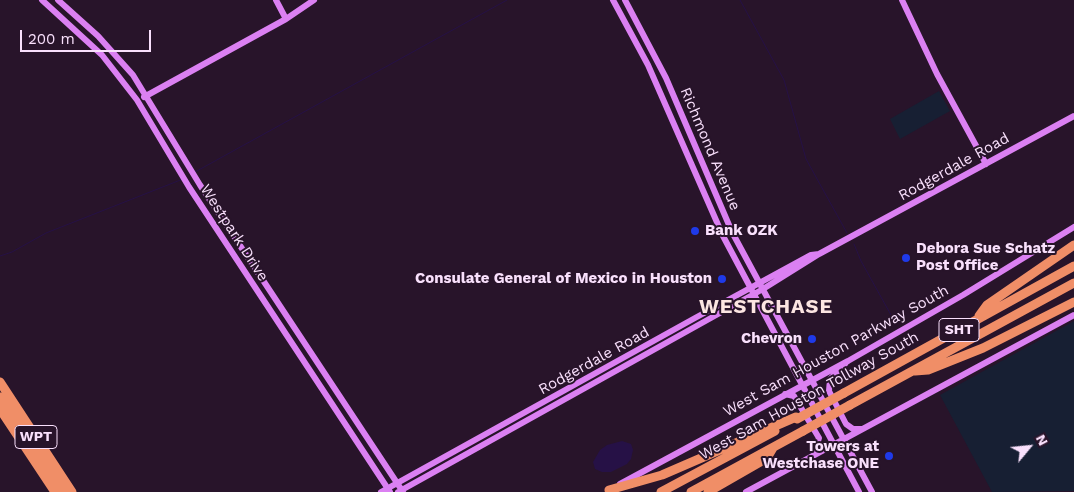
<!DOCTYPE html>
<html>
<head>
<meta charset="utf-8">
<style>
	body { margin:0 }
	#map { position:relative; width:1074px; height:492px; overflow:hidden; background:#28142a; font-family:"Work Sans",sans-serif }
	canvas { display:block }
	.north { position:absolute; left:1004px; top:422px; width:50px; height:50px; -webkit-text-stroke:4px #28142a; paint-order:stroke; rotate:62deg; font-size:14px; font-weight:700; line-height:20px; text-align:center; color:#f9e0fc }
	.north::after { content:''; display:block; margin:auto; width:18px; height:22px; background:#f9e0fc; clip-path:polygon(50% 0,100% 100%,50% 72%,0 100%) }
	.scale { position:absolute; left:20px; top:30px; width:131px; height:22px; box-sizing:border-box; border:2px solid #f9e0fc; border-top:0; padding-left:6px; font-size:15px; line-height:18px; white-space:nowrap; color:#f9e0fc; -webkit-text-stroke:4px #28142a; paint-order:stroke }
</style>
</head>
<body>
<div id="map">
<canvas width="1074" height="492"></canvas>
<div class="north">N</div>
<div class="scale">200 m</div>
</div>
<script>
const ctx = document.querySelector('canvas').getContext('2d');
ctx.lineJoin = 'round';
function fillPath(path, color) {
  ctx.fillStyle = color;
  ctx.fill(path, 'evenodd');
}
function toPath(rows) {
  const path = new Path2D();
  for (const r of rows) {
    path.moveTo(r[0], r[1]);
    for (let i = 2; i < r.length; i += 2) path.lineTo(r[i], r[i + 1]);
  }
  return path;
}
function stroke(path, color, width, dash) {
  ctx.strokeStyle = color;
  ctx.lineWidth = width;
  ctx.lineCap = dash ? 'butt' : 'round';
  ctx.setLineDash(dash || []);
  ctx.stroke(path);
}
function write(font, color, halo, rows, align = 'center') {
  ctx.font = font + ' "Work Sans",sans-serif';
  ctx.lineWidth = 4;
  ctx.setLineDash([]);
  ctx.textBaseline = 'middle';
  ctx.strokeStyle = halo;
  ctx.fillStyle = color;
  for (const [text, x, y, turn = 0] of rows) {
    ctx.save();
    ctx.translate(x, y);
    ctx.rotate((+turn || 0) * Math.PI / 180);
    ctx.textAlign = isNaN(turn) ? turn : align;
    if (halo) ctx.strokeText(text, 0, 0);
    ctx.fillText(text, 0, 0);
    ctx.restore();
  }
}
const green = toPath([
	[939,91,950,111,900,139,890,119],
	[1074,321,1074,491,992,492,940,395]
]);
const water = toPath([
	[622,441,631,444,633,450,631,459,627,464,611,472,602,472,595,469,593,462,600,450,607,445]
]);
const stream = toPath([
	[740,0,784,80,806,159,847,233],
	[195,172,507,0],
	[854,244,861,261,896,324],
	[0,256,12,252,46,233,183,179]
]);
const secondary = toPath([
	[42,0,102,55,137,100,189,187,390,492],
	[58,0,98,36,133,75,200,185,403,492],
	[276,0,286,19],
	[613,0,648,65,723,236,859,492],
	[625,0,666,78,732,232,872,492],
	[902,0,937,74,986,164],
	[144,97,286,19,314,0],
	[845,364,830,379,829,391,846,424,853,429,862,429],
	[785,394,794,396,819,438,814,455],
	[620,484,848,361,963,295,1074,227],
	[381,492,695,318,811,255,819,254],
	[398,492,763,289,819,254,1074,116],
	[746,492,1074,315]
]);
const highway = toPath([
	[979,316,987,305,1074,245],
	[915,371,928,370,983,348,1074,302],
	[0,382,72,492],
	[844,393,1074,266],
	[0,397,62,492],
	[850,405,1074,283],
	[0,409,55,492],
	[609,490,662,475,796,417],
	[661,492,775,431],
	[691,492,803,431],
	[708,492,767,458,773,448]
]);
const highwayBridge = toPath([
	[797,419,844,393],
	[803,431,850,405]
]);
const markers = [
	[695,231,5,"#1f3ae9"],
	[906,258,5,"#1f3ae9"],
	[722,279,5,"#1f3ae9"],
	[812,339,5,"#1f3ae9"],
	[889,456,5,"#1f3ae9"]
];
const shields = [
	[959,330,40],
	[36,437,42]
];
const shieldNames = [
	["SHT",959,330],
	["WPT",36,437]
];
const streetNames = [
	["Richmond Avenue",710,149,67],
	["Rodgerdale Road",954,167,-29],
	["Westpark Drive",234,233,57],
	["West Sam Houston Parkway South",836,351,-29],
	["Rodgerdale Road",594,361,-29],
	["West Sam Houston Tollway South",809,396,-29]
];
const poiNames = [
	["Bank OZK",705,231,"left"],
	["Debora Sue Schatz",916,249,"left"],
	["Post Office",916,266,"left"],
	["Consulate General of Mexico in Houston",712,279],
	["Chevron",802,339],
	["Towers at",879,447],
	["Westchase ONE",879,464]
];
const districtNames = [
	["WESTCHASE",766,307]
];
fillPath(green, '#171f33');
fillPath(water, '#261146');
stroke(stream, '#261146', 1);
stroke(secondary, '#db80f2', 6);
stroke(highway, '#f08e67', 9);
stroke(highwayBridge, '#f08e67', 9);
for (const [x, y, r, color] of markers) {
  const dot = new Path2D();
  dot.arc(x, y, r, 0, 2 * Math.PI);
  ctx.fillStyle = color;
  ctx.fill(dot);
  stroke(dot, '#28142a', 2);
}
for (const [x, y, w] of shields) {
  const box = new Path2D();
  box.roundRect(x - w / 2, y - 11.5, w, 23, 4);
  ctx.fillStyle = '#28142a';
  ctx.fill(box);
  stroke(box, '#f9e0fc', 1);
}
write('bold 14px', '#f9e0fc', null, shieldNames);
write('15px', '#f9e0fc', '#28142a', streetNames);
write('bold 15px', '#f9e0fc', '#28142a', poiNames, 'right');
ctx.letterSpacing = '1px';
write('bold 20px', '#fce5e2', '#28142a', districtNames);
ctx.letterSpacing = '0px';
</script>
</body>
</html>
